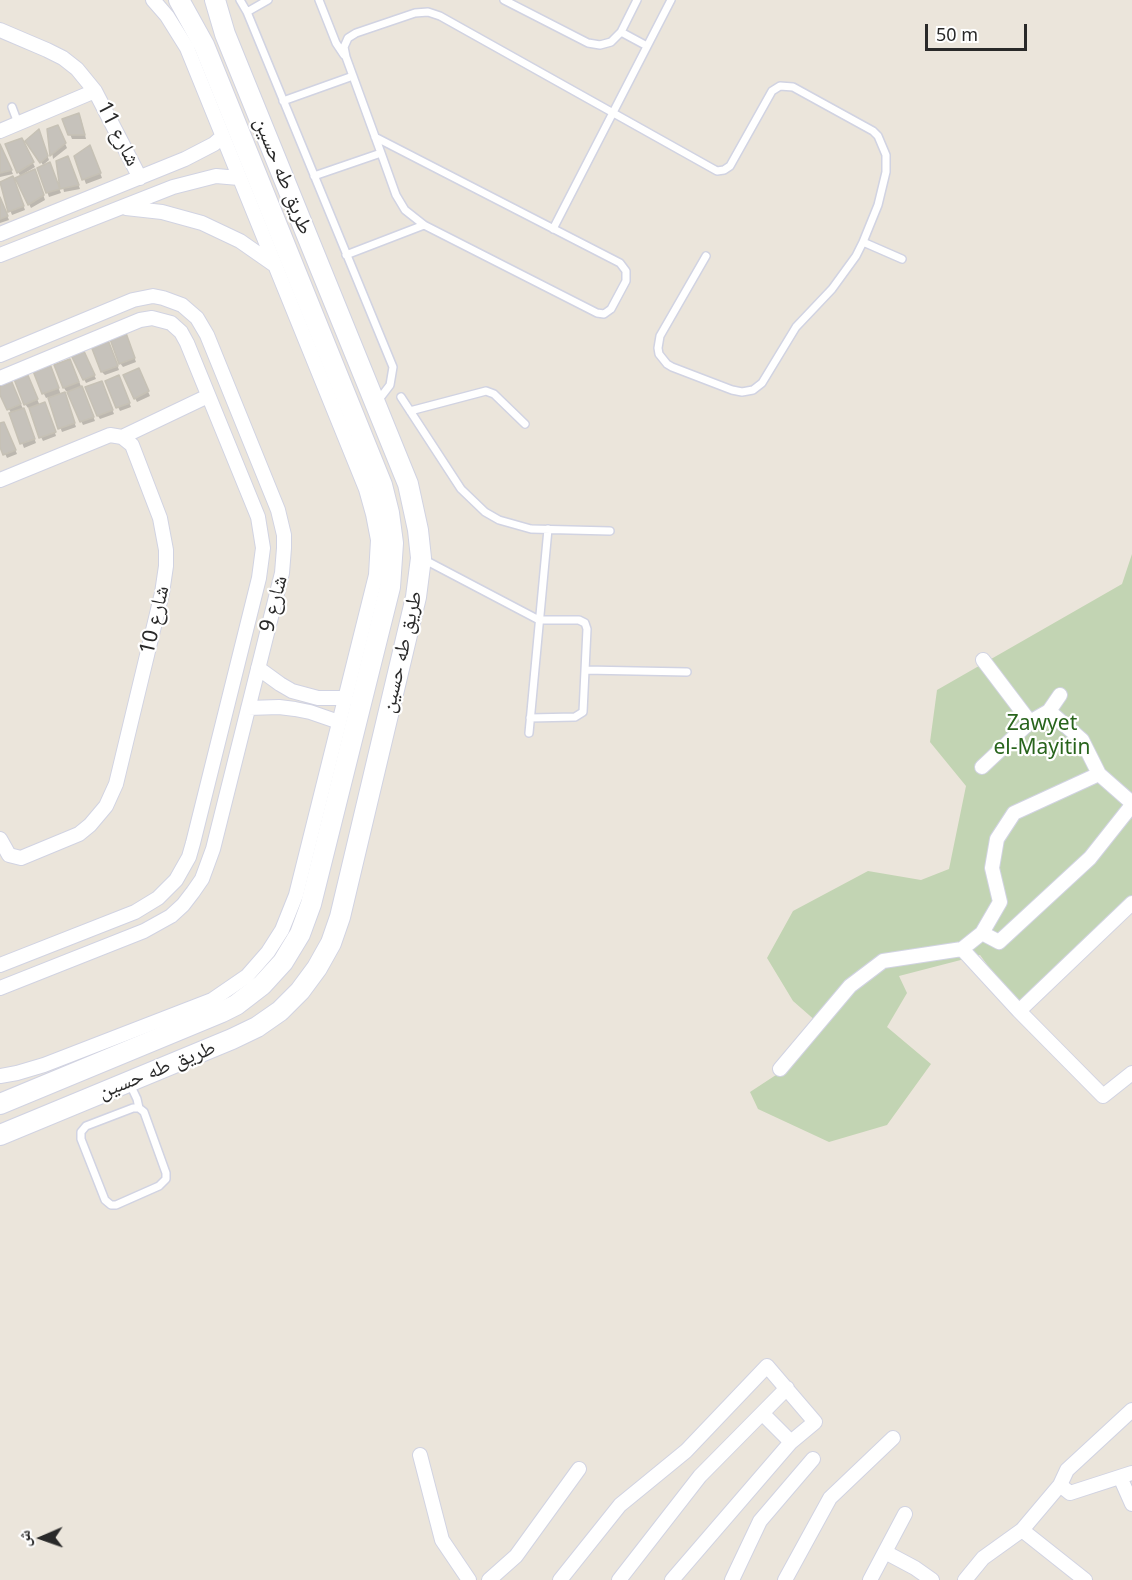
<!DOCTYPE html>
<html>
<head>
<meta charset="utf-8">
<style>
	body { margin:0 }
	#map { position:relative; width:1132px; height:1580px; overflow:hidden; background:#ebe5db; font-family:"Noto Sans","Noto Naskh Arabic",sans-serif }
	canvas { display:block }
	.north { position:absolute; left:12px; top:1508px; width:60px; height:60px; -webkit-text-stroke:4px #fff; paint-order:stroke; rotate:268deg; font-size:16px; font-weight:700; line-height:24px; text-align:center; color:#292929 }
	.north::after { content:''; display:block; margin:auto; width:21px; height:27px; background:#292929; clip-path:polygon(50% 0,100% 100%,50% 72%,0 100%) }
	.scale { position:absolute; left:925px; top:24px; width:102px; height:27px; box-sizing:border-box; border:3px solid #292929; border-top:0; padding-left:8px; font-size:18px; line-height:21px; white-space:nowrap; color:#292929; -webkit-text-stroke:4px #fff; paint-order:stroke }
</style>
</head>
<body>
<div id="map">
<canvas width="1132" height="1580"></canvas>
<div class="north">ش</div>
<div class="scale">50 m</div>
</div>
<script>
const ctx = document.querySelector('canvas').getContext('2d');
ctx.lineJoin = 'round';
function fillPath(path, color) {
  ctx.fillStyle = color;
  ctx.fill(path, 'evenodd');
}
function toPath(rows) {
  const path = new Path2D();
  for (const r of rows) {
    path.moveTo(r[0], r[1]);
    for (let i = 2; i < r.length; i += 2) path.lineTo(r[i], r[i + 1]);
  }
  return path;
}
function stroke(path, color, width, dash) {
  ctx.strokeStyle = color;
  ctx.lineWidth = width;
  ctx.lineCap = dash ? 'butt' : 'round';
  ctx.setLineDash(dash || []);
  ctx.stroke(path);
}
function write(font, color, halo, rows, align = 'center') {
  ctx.font = font + ' "Noto Sans","Noto Naskh Arabic",sans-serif';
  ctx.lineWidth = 4.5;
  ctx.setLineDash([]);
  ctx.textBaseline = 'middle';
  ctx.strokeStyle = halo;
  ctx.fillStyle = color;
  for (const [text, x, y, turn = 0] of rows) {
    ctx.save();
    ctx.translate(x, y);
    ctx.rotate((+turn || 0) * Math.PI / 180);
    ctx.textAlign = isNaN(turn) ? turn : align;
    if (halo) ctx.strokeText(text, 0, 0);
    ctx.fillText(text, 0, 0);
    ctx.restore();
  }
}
const cemetery = toPath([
	[1132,554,1132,899,1019,1008,980,955,899,976,907,993,887,1027,931,1064,887,1125,829,1142,758,1109,750,1092,779,1073,817,1022,793,1001,767,958,793,911,868,871,921,880,949,869,966,786,930,742,937,690,1122,584]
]);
const shadow = toPath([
	[79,115,81,119,86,139,72,139,70,134],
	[49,130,59,130,67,148,53,159],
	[40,135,49,160,43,165,27,141],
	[21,140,35,167,25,173,26,175,36,174,45,200,31,208,17,179,21,177,18,172],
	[0,146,13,174,0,177],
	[92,151,102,178,86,184,76,157],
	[57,162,70,162,80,189,64,192],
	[51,168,61,193,49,197,39,169],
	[15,182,25,210,12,215,0,183],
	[0,199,9,220,0,223],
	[127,338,136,362,123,367,120,363],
	[110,345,119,370,105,375,102,372],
	[85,355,96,379,86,383,84,379],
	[72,364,95,421,83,425,68,391,66,391,64,388],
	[52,370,61,395,66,398,76,427,62,432,49,397,46,398,44,394,35,371],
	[140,374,150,396,137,402,135,398],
	[29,379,40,406,47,408,56,436,43,441,41,437,30,407,28,408,25,404],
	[120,381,131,407,120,411,118,407],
	[12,385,25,413,36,443,24,448,11,413,0,391,0,386],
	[103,386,114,414,100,419,98,416],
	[0,425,6,427,17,454,7,458,0,443]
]);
const building = toPath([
	[79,113,85,135,68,135,62,119,79,113],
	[58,125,66,143,50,156,47,129,58,125],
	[39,129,48,156,40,163,25,141,39,129],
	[22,138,34,162,17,173,5,144,22,138],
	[0,144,12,170,0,173,0,144],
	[90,145,101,173,82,180,74,156,90,145],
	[68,156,79,185,60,189,56,161,68,156],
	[50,162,60,189,46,193,37,168,50,162],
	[35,169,44,195,28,205,15,178,35,169],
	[13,176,24,206,8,212,0,182,13,176],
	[0,197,8,216,0,219,0,197],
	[126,333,135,358,119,364,110,339,126,333],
	[108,340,118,366,101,372,91,346,108,340],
	[83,349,95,375,83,380,71,355,83,349],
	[70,359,79,382,63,388,54,365,70,359],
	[50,364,59,388,42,394,33,371,50,364],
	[139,368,149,391,134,399,123,375,139,368],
	[27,373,38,399,24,405,14,379,27,373],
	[119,375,130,403,116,408,105,381,119,375],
	[11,380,21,404,7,410,0,395,0,384,11,380],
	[102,381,113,410,97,416,85,387,102,381],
	[82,386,94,417,80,422,67,392,82,386],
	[65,392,75,423,58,429,48,398,65,392],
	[45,402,56,432,39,438,29,408,45,402],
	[24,408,35,439,20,444,9,413,24,408],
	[4,422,16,450,3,455,0,447,0,423,4,422]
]);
const lane = toPath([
	[240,0,247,12,393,367,390,385,377,402],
	[319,0,336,43,344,55],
	[504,0,588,43,600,45,611,42,621,32,637,0],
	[247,12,268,0],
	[621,32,647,46],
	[283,101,353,76],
	[12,107,18,123],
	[375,137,620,263,626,271,626,281,611,309,604,314,597,313,424,225,405,210,396,195,381,153,346,57,344,47,348,38,356,33,415,13,428,12,440,16,717,171,724,170,730,166,772,91,780,86,793,87,873,131,878,136,886,155,886,172,878,205,863,242,856,256,832,289,796,327,762,383,753,390,742,392,732,390,672,367,667,364,659,354,658,348,660,336,706,256],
	[314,176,381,153],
	[553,229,671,0],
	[863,242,902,259],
	[346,255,424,225],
	[401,397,461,489,485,512,499,520,531,529,610,531],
	[410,411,486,391,494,394,525,424],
	[423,559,539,620,579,620,585,623,587,629,583,712,575,717,530,718],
	[585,670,687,672],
	[529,733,548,529],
	[129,1082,137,1099,139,1108],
	[133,1108,139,1108,144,1112,166,1173,166,1179,159,1186,116,1205,111,1205,105,1200,81,1139,81,1132,86,1126,133,1108]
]);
const street = toPath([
	[0,30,47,50,63,58,77,69,95,91,140,178],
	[0,131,95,91],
	[126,208,162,212,202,223,240,241,273,264],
	[0,234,185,159,214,144,223,136],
	[0,255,173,187,216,176,239,178],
	[0,355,133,300,153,296,163,298,182,305,197,318,207,335,278,510,284,535,284,548,282,573,213,849,202,879,193,892,183,905,171,916,144,931,0,988],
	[0,378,140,320,152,318,171,323,181,332,187,343,258,517,263,548,259,578,193,843,189,857,176,880,158,898,135,912,0,965],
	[122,437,208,396],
	[0,480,110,435,122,437,132,445,160,518,166,550,166,566,162,593,116,784,106,806,90,825,79,834,21,858,9,855,0,839],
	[983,660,1030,722],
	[258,668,280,684,292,691,318,698,346,698],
	[248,708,279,707,295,709,310,712,339,722],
	[1049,711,1082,740,1099,774,1132,803],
	[982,767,1030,722,1049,711,1060,695],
	[982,933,999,942,1090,858,1132,805],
	[962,949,1019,1011,1103,1096,1132,1073],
	[1019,1011,1132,903],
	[780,1069,850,986,883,961,962,949,982,933,1000,902,992,868,997,839,1014,813,1099,774],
	[0,1076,17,1073,44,1065,212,1000,247,976,268,952,282,930,296,895,376,575,378,540,373,514,366,489,187,48,167,16,153,0],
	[763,1414,791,1442],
	[420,1455,442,1540,469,1580],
	[1120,1477,1132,1504],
	[1060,1485,1070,1493,1132,1473],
	[1022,1530,1085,1580],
	[885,1552,915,1568,932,1580],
	[489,1580,516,1556,579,1469],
	[560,1580,620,1505,686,1451,767,1366,815,1422,791,1442,672,1580],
	[619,1580,700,1476,787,1388],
	[732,1580,760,1521,813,1459],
	[785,1580,830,1498,893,1438],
	[870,1580,905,1514],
	[965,1580,983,1558,1022,1530,1060,1485,1067,1470,1132,1410]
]);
const secondary = toPath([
	[0,1104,222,1012,236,1005,262,985,283,962,300,934,311,904,390,587,393,543,389,513,382,485,204,45,179,0],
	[0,1135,232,1039,257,1027,280,1011,300,991,317,968,331,943,340,917,416,597,421,558,418,530,408,484,225,34,215,0]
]);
const streetNames = [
	["شارع 11",118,134,63],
	["طريق طه حسين",283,176,68],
	["شارع 9",274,604,-76],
	["شارع 10",155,620,-77],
	["طريق طه حسين",402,652,-77],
	["طريق طه حسين",157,1070,-22]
];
const parkNames = [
	["Zawyet",1042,724],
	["el-Mayitin",1042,748]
];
fillPath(cemetery, '#c2d4b3');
fillPath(shadow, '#0003');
fillPath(building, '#c6c2bb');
stroke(building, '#c6c1b5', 1.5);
stroke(lane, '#d1d3e2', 10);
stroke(street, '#d1d3e2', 16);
stroke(secondary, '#d1d3e2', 22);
stroke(lane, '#fff', 7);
stroke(street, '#fff', 14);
stroke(secondary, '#fff', 20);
write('21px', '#292929', '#fff', streetNames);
write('21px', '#28641c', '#fff', parkNames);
</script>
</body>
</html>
